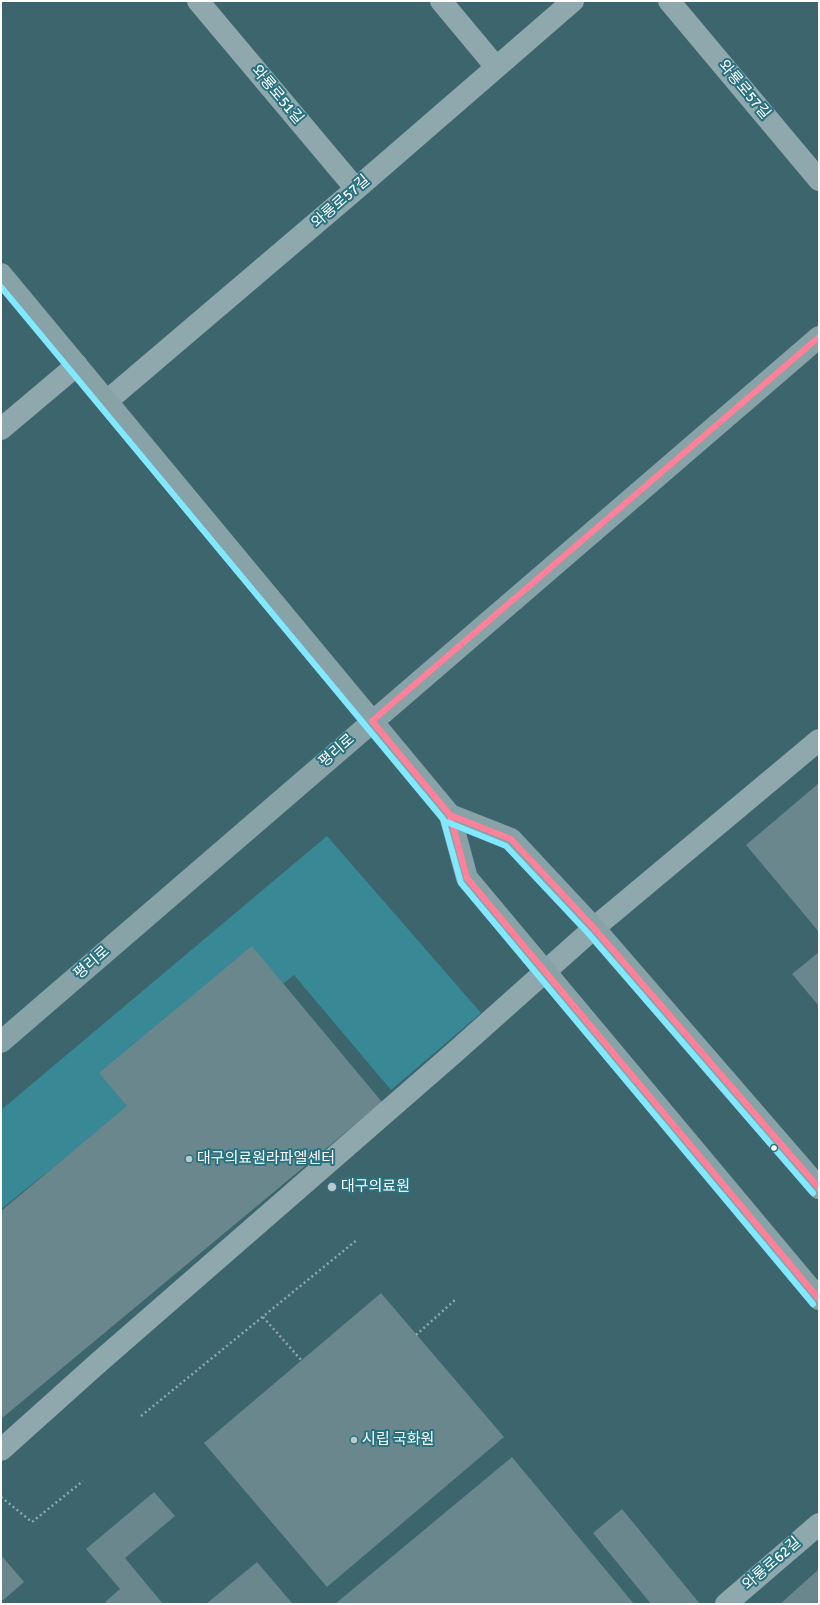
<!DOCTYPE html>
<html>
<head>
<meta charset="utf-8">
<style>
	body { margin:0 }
	#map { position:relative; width:820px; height:1605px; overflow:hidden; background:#3c656d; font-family:Signika,sans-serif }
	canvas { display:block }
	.frame { position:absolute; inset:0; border:2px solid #fff; pointer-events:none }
</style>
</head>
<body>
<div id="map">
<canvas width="820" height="1605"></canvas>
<div class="frame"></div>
</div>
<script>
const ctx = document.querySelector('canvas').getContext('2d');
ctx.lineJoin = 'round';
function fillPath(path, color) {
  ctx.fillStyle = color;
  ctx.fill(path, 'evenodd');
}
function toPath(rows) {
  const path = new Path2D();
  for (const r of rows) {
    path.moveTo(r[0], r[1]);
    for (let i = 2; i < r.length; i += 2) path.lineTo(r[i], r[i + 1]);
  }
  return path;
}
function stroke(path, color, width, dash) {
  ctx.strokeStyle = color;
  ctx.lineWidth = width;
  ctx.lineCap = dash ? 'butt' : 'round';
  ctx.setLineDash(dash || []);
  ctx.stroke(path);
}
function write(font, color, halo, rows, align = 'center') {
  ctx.font = font + ' Signika,"Noto Sans KR",sans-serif';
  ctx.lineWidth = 4;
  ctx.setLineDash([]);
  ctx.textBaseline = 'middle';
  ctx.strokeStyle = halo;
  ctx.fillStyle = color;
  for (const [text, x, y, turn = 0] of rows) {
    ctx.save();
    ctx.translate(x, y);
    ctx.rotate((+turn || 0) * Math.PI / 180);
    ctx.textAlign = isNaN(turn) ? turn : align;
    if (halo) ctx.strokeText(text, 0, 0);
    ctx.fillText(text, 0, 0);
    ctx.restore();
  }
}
const green = toPath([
	[327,836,481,1013,391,1090,294,975,1,1209,1,1110]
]);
const building = toPath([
	[819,783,819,932,746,845],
	[252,946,382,1102,1,1419,1,1211,127,1106,99,1073],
	[819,952,819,1006,792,974],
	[381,1293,504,1437,327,1587,204,1443],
	[512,1457,634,1604,335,1604],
	[154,1492,175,1516,125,1558,163,1604,107,1604,105,1602,120,1589,86,1549],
	[622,1509,700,1604,651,1604,593,1533],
	[1,1555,24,1582,1,1602],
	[257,1562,292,1603,206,1604],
	[819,1569,819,1604,780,1604]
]);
const path = toPath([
	[263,1317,302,1361],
	[416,1335,455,1300],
	[141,1416,358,1239],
	[1,1497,32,1522,83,1481]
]);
const minor = toPath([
	[198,1,356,189],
	[441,1,496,67],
	[669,1,819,180],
	[107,401,356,189,573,1],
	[1,429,77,365],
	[1,1450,98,1363,454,1053,594,928,819,740],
	[726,1604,819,1524]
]);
const secondary = toPath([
	[1,274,450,815,467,878,819,1299],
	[450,815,511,839,594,928,819,1188],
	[1,1042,819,337]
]);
const bus1 = toPath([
	[819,337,372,721,450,815,467,878,819,1299],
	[450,815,511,839,594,928,819,1188]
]);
const bus2 = toPath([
	[1,287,443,819,461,883,813,1304],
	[447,822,506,846,588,933,813,1193]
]);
const markers = [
	[774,1148,3.5,"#fff"],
	[189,1159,4,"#bbc9cc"],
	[332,1187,5,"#bbc9cc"],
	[354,1440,4,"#bbc9cc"]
];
const streetNames = [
	["와룡로57길",744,90,50],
	["와룡로51길",277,95,50],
	["와룡로57길",341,202,-41],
	["평리로",337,751,-41],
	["평리로",92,963,-41],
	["와룡로62길",772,1564,-41]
];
const poiNames = [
	["대구의료원라파엘센터",197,1159],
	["대구의료원",341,1187],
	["시립 국화원",362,1440]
];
fillPath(green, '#398896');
fillPath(building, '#69878c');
stroke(path, '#8ea8ad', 2.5, [2, 3]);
stroke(minor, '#8ea8ad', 22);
stroke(secondary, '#88a3a8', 22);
stroke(bus1, '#ff8098', 6);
stroke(bus2, '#80e8ff', 6);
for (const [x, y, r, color] of markers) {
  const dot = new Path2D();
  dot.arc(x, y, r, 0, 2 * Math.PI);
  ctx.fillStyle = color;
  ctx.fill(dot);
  stroke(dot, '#287281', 1.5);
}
write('15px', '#fff', '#287281', streetNames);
write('15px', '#fff', '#287281', poiNames, 'left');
</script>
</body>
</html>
